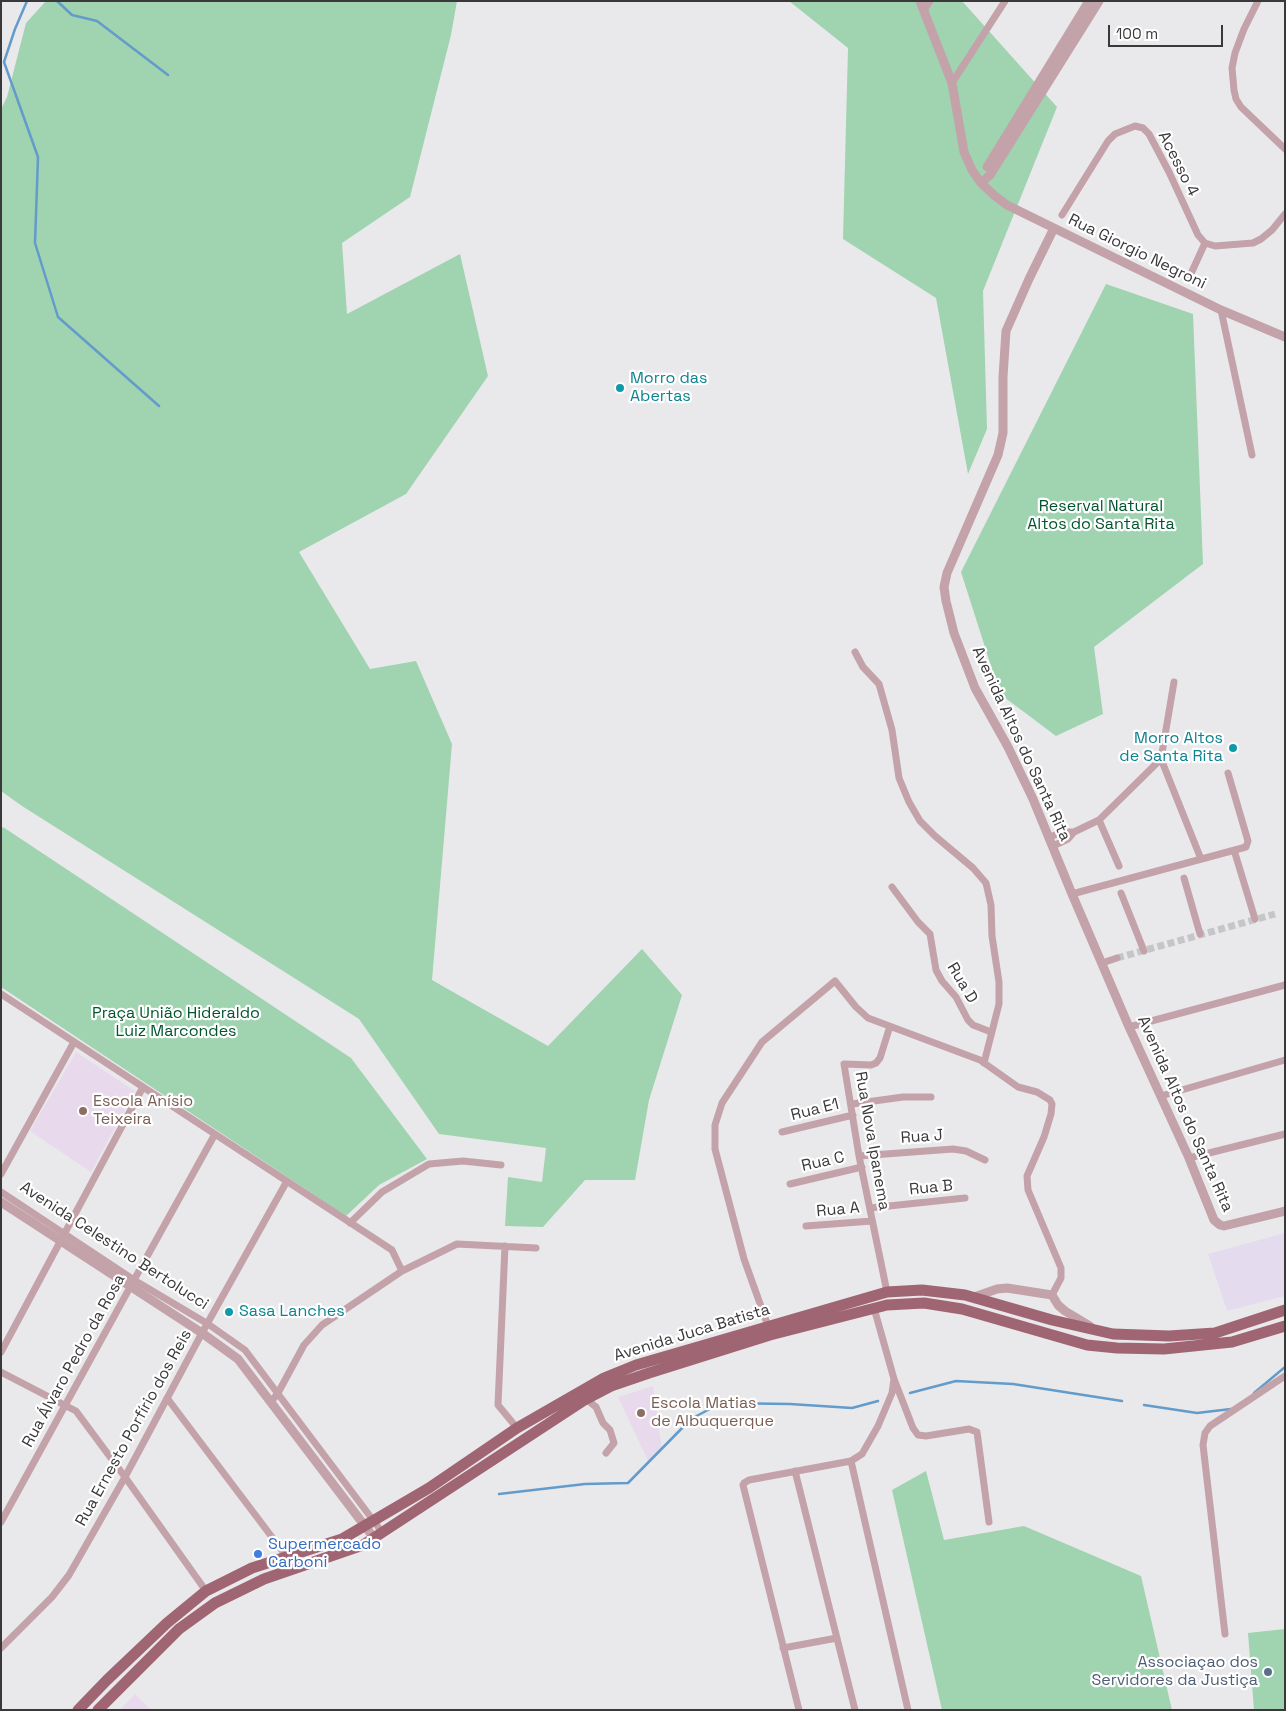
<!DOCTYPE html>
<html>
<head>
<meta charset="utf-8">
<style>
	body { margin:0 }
	#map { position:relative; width:1286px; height:1711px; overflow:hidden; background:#e9e9ec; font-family:"Space Grotesk",sans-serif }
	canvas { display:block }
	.frame { position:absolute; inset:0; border:2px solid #39393a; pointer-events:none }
	.scale { position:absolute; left:1108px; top:25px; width:115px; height:22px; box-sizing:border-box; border:2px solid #39393a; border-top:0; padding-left:6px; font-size:15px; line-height:18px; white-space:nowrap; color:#39393a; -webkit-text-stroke:4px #fff; paint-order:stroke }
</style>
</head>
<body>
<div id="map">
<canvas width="1286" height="1711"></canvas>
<div class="frame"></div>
<div class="scale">100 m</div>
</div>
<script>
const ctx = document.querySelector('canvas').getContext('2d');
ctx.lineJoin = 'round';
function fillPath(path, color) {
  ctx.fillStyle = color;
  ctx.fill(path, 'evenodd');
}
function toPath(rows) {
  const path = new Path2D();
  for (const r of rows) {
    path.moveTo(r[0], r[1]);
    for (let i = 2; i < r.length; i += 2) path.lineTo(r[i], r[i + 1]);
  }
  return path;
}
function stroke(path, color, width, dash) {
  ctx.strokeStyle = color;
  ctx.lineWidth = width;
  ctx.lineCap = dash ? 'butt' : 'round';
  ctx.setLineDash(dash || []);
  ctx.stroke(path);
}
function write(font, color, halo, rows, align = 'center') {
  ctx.font = font + ' "Space Grotesk",sans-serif';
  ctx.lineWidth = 4.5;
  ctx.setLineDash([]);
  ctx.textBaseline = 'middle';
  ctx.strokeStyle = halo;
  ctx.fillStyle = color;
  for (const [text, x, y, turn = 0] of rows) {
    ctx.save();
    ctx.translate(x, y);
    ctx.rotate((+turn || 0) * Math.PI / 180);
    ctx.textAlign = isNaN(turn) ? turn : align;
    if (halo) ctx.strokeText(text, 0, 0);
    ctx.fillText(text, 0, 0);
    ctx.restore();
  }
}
const commercial = toPath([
	[1285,1233,1285,1296,1227,1311,1208,1254]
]);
const education = toPath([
	[76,1052,135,1091,91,1172,30,1131],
	[653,1386,662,1449,648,1461,618,1397],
	[135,1694,151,1710,120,1710]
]);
const green = toPath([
	[46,1,457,1,451,35,410,197,342,243,347,314,460,254,488,376,406,494,299,552,370,669,416,661,452,744,432,980,548,1046,642,949,682,995,649,1100,635,1180,585,1180,543,1227,505,1226,508,1177,542,1182,546,1148,439,1134,359,1019,22,806,1,791,1,109,7,97,26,23],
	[789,1,962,1,1057,107,983,291,987,429,968,474,936,298,843,239,848,48],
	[1106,284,1193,314,1203,564,1094,647,1103,714,1056,736,1000,694,961,572],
	[3,827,351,1058,427,1159,379,1185,346,1216,1,987,1,830],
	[926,1471,944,1540,1024,1526,1141,1576,1172,1710,942,1710,892,1490],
	[1285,1629,1285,1710,1254,1710,1248,1633]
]);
const stream = toPath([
	[27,1,15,29,4,62,38,157,35,243,58,317,159,406],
	[57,1,72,15,97,21,168,75],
	[910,1393,956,1381,1013,1384,1122,1401],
	[1254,1393,1285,1367],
	[1144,1405,1197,1413,1231,1409],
	[499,1494,585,1484,628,1483,691,1419,721,1403,790,1404,852,1408,878,1401]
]);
const minorTunnel = toPath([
	[1117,958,1275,914]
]);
const minor = toPath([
	[1258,1,1244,29,1235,53,1232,68,1234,90,1236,99,1241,107,1285,149],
	[924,10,930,1],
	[952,83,1005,1],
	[1062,215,1108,141,1115,134,1135,126,1143,128,1149,134,1169,172,1198,235,1205,243,1215,246,1253,243,1261,239,1272,230,1285,214],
	[1189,278,1205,243],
	[1221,310,1252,455],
	[855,652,863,667,879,684,892,730,899,778,909,802,920,821,935,836,973,868,986,883,991,905,992,936,999,982,999,1004,984,1063],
	[1161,759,1201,859],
	[1099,820,1119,866],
	[1049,837,1064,832,1074,832],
	[1053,846,1068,839,1074,832,1099,820,1161,759,1174,682],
	[1234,850,1255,919],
	[1184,878,1200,934],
	[892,887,918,922,930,934,936,970,942,981,956,997,968,1020,973,1025,991,1032],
	[1121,893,1144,951],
	[1072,894,1246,847,1248,841,1228,773],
	[1102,963,1117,958],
	[1,994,392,1250,402,1271],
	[1129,1027,1285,985],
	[1161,1096,1285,1060],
	[852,1104,903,1097,931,1097],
	[782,1132,853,1115],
	[859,1156,953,1149,966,1151,985,1160],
	[1189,1158,1285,1134],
	[1,1174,74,1042],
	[790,1184,862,1167],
	[1,1192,134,1280,208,1324,245,1350,382,1532],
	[870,1208,965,1198],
	[350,1223,382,1192,429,1164,463,1161,501,1165],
	[806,1226,872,1221],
	[505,1246,498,1405,517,1428],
	[887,1292,859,1156,844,1064,871,1065,876,1063,880,1058,890,1026],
	[768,1326,744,1259,715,1149,715,1125,722,1103,762,1042,835,981,856,1007,868,1018,980,1060,1018,1087,1037,1092,1050,1100,1052,1104,1051,1114,1044,1137,1027,1176,1028,1190,1061,1268,1061,1278,1052,1295],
	[1,1352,143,1087],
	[1,1372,76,1411,125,1477,206,1591],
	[894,1379,913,1428,918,1435,926,1436,969,1429,977,1432,989,1522],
	[167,1398,287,1557],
	[586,1399,596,1407,603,1423,610,1430,614,1443,606,1453],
	[271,1402,278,1393,304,1345,322,1325,402,1271,457,1244,536,1248],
	[851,1461,908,1710],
	[795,1471,855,1710],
	[1,1522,134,1280,215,1134],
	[1225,1634,1203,1445,1205,1433,1210,1426,1285,1376],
	[1,1648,52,1597,69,1575,125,1477,202,1333,287,1181],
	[783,1648,837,1638],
	[799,1710,743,1485,744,1483,749,1480,851,1461,862,1454,878,1426,892,1393,894,1379,874,1308]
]);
const tertiary = toPath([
	[920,1,952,83,964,152,972,170,981,183,995,196,1007,205,1221,310,1285,337],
	[987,167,1089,1],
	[981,183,990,175,1099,1],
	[1054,228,1029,279,1006,331,1003,377,1003,433,998,455,947,573,944,587,946,601,954,633,975,688,1008,747,1033,799,1072,894,1129,1027,1189,1158,1214,1220,1220,1225,1224,1226,1285,1211],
	[1,1202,202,1333,238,1359,374,1538],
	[974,1297,997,1289,1007,1288,1052,1295,1058,1305,1065,1311,1090,1326]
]);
const primary = toPath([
	[78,1710,107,1680,167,1623,206,1591,252,1568,342,1539,429,1488,517,1428,604,1378,636,1365,887,1292,922,1290,965,1295,1052,1320,1113,1334,1169,1336,1215,1333,1285,1310],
	[98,1710,179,1629,215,1603,264,1579,363,1545,586,1399,611,1386,649,1373,770,1335,887,1305,924,1303,962,1309,1087,1345,1117,1348,1164,1349,1232,1342,1285,1326]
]);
const markers = [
	[620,388,5,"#0f9aa8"],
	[1233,748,5,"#0f9aa8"],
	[83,1111,5,"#8d6e63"],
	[229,1312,5,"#0f9aa8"],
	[641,1413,5,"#8d6e63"],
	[258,1554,5,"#3f7fe0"],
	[1268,1672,5,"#5c6f8a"]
];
const streetNames = [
	["Acesso 4",1178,164,63],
	["Rua Giorgio Negroni",1137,252,26],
	["Avenida Altos do Santa Rita",1021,744,65],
	["Rua D",962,983,59],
	["Rua E1",815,1110,-14],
	["Avenida Altos do Santa Rita",1185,1114,66],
	["Rua J",922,1137,-4],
	["Rua Nova Ipanema",872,1141,80],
	["Rua C",823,1162,-13],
	["Rua B",931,1188,-6],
	["Rua A",838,1210,-5],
	["Avenida Celestino Bertolucci",114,1246,33],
	["Avenida Juca Batista",692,1333,-17],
	["Rua Álvaro Pedro da Rosa",74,1361,-61],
	["Rua Ernesto Porfírio dos Reis",134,1428,-61]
];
const cultureNames = [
	["Morro das",630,379],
	["Abertas",630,397],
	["Morro Altos",1223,739,"right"],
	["de Santa Rita",1223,757,"right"],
	["Sasa Lanches",239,1312]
];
const parkNames = [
	["Reserval Natural",1101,507],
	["Altos do Santa Rita",1101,525],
	["Praça União Hideraldo",176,1014],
	["Luiz Marcondes",176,1032]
];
const educationNames = [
	["Escola Anísio",93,1102],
	["Teixeira",93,1120],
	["Escola Matias",651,1404],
	["de Albuquerque",651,1422]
];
const shopNames = [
	["Supermercado",268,1545],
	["Carboni",268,1563]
];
const serviceNames = [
	["Associaçao dos",1258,1663],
	["Servidores da Justiça",1258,1681]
];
fillPath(commercial, '#e5dbef');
fillPath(education, '#e9d9ec');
fillPath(green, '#a0d3b0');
stroke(stream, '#639bca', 2.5);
stroke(minorTunnel, '#c6c6c8', 7, [7, 3.5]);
stroke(minor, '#c4a2a9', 7);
stroke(tertiary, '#c4a2a9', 9);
stroke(primary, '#a06573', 11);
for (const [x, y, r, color] of markers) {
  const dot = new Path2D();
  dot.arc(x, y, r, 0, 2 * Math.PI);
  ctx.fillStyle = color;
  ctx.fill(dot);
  stroke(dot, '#fff', 2);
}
write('16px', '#39393a', '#fff', streetNames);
write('16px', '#0d838f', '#fff', cultureNames, 'left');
write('16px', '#01542d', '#fff', parkNames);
write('16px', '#785e54', '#fff', educationNames, 'left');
write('16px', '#366cbe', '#fff', shopNames, 'left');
write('16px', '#4e5e75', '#fff', serviceNames, 'right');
</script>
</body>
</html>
